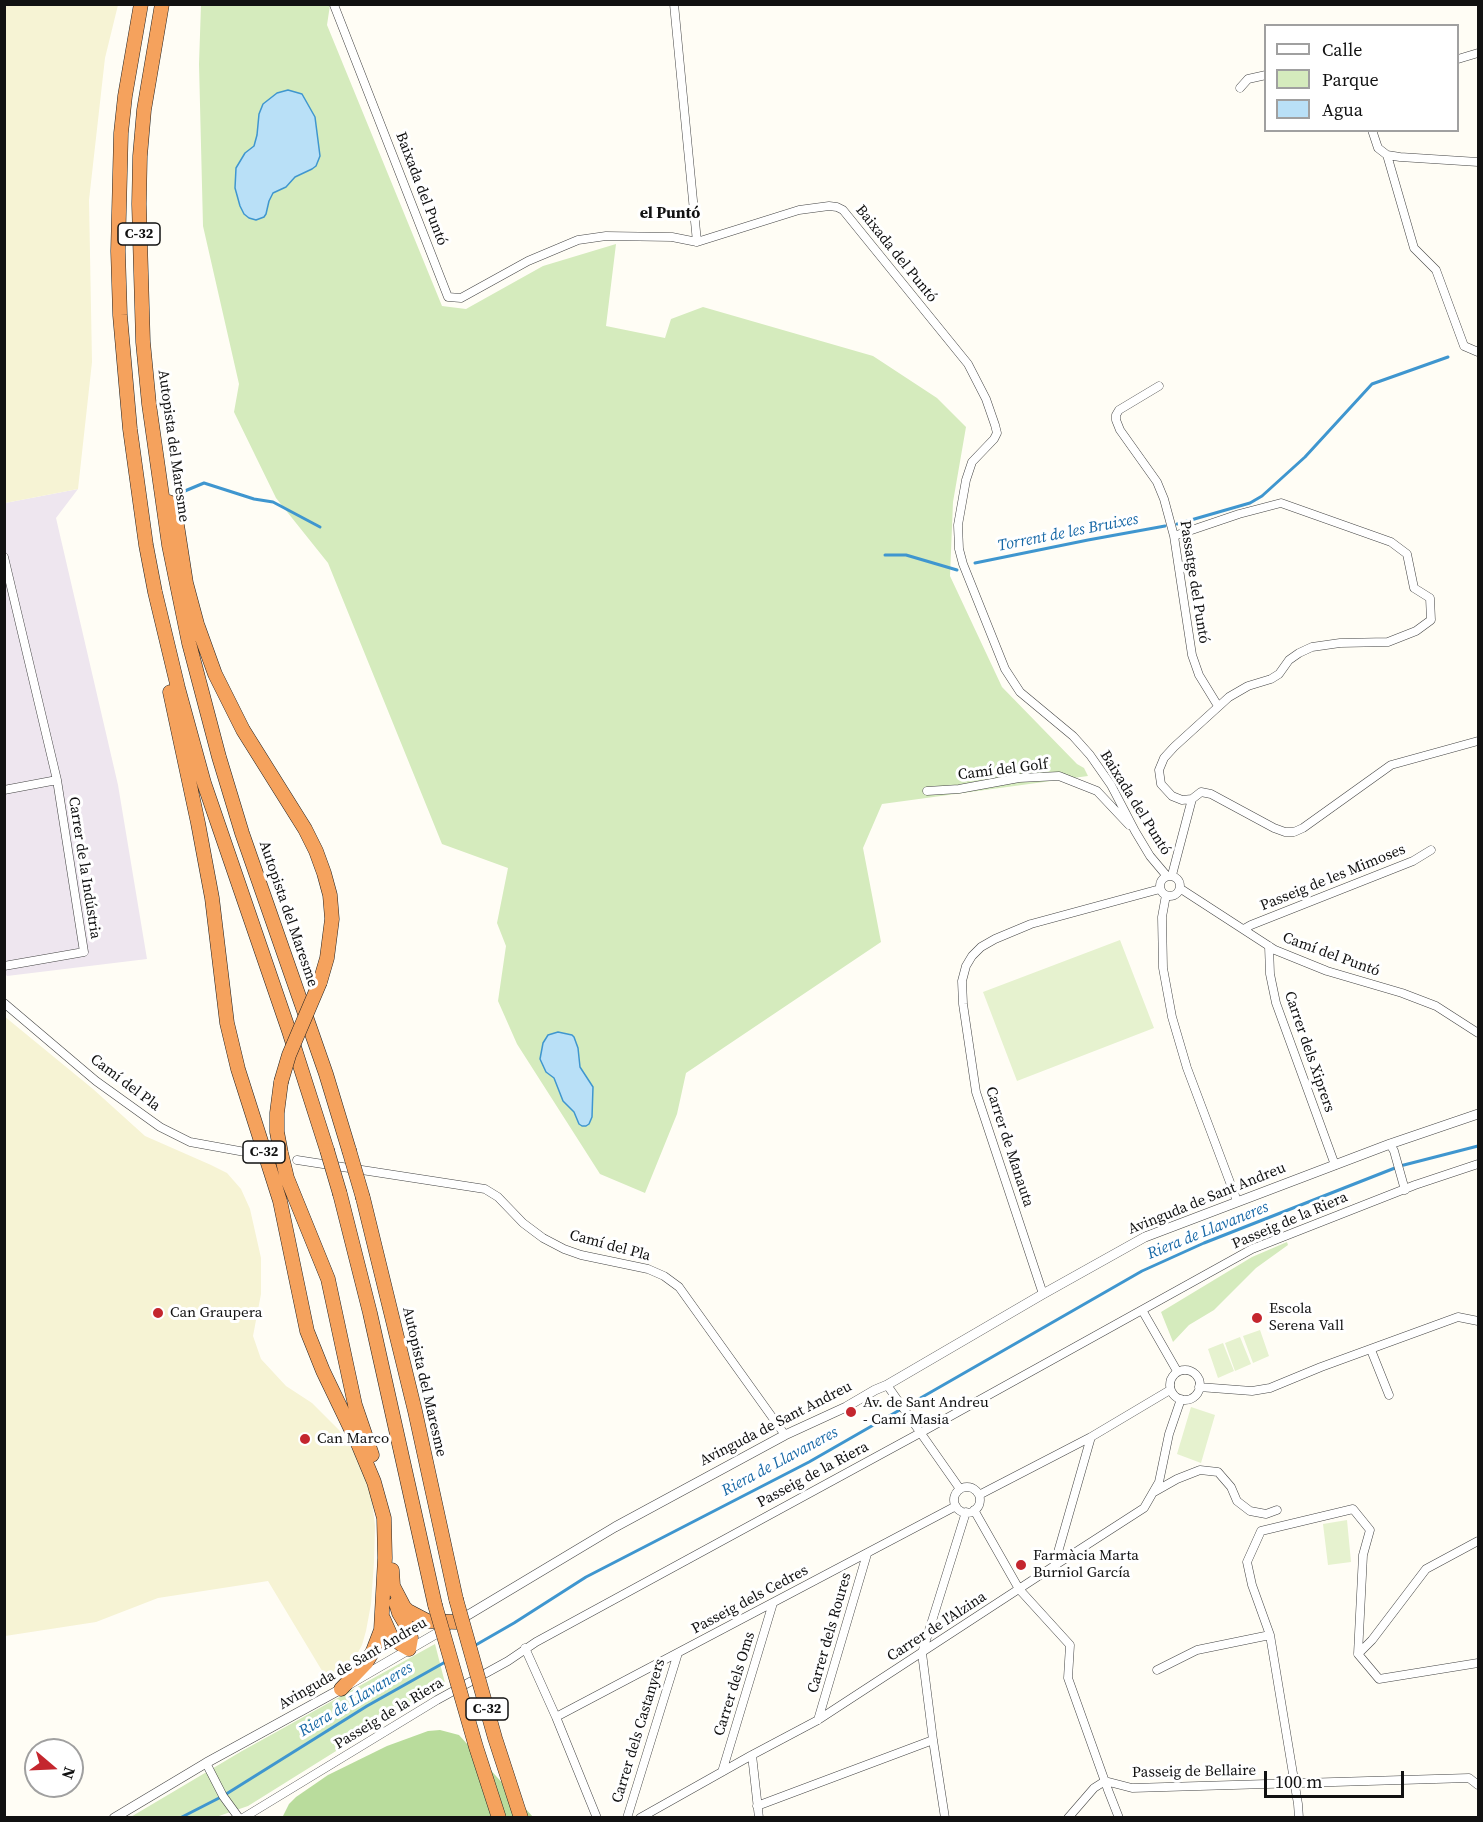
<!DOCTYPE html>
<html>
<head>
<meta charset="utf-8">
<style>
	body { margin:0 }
	#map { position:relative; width:1483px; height:1822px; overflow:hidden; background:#fffdf5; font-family:"Source Serif 4",serif }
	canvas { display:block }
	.frame { position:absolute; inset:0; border:6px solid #111; pointer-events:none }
	.legend { position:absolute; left:1264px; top:24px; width:195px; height:108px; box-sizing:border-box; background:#fff; border:2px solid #a0a0a0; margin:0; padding:8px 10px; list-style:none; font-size:18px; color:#111 }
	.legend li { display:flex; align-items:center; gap:12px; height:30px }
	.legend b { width:30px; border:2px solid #a0a0a0 }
	.north { position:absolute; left:24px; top:1738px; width:60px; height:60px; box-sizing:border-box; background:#fff; border:2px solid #a0a0a0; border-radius:50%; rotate:109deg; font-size:16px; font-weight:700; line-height:24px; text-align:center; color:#111 }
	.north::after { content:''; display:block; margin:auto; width:21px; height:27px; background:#c4262e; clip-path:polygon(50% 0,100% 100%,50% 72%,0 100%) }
	.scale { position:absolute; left:1264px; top:1771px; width:140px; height:27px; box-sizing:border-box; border:3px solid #111; border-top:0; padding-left:8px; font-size:18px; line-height:21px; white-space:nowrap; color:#111; -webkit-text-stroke:4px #fff; paint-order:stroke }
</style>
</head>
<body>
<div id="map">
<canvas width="1483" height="1822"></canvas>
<div class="frame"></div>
<ul class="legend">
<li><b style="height:8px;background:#fff"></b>Calle</li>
<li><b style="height:16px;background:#d5ebbd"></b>Parque</li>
<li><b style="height:16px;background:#b9e0f7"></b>Agua</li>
</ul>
<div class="north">N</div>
<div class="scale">100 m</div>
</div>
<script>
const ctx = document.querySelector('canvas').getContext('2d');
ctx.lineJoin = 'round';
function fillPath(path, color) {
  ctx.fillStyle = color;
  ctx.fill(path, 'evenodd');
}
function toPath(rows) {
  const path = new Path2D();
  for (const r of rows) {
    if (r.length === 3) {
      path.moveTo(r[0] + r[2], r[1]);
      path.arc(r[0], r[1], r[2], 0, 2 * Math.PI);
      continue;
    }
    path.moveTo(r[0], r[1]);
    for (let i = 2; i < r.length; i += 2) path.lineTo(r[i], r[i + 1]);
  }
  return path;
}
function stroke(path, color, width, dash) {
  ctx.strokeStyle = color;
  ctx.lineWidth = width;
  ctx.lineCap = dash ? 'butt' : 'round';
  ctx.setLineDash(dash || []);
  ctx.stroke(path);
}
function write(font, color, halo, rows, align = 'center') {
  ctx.font = font + ' "Source Serif 4",serif';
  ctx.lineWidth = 6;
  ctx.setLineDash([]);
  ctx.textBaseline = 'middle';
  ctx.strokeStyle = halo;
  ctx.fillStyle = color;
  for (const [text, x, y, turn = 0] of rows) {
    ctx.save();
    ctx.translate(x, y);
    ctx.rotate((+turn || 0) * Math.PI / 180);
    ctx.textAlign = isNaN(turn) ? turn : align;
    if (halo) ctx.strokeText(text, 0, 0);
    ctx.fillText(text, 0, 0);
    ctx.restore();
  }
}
const industrial = toPath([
	[78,489,56,518,118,785,147,959,7,976,5,973,5,503]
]);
const farmland = toPath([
	[5,4,118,5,105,58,89,200,92,362,78,489,5,503],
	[4,1016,93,1089,145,1136,211,1165,227,1173,241,1189,250,1209,261,1258,261,1294,253,1336,261,1359,286,1386,312,1403,339,1430,361,1463,371,1492,375,1526,374,1562,371,1604,366,1631,362,1645,355,1658,343,1672,330,1684,268,1581,158,1598,96,1622,5,1636]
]);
const green = toPath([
	[201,5,330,5,327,25,442,306,466,309,543,266,616,244,606,326,665,338,671,319,703,307,873,356,937,398,966,427,953,502,950,576,1002,687,1077,764,1084,768,1088,776,882,804,863,848,881,942,686,1073,677,1114,645,1193,600,1174,517,1044,498,1001,506,946,497,923,508,868,442,844,328,563,276,498,234,412,239,384,203,226,199,64],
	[1287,1242,1288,1245,1256,1268,1214,1310,1189,1325,1173,1342,1161,1312,1252,1257],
	[435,1644,445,1683,248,1806,216,1817,129,1818,242,1751]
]);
const forest = toPath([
	[440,1730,459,1735,533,1817,282,1818,289,1804,296,1797,328,1775,387,1746,428,1731]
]);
const pitch = toPath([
	[1120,940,1154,1028,1017,1081,983,992],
	[1260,1330,1269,1356,1253,1363,1243,1336],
	[1240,1337,1251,1364,1235,1371,1225,1343],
	[1223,1343,1234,1371,1218,1378,1208,1349],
	[1191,1407,1215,1415,1201,1463,1177,1454],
	[1347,1520,1351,1562,1328,1565,1323,1524]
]);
const water = toPath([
	[288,90,302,94,315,117,320,156,316,166,312,169,295,177,286,187,273,193,269,201,266,214,264,217,256,220,249,218,244,214,240,206,235,188,236,168,245,153,254,146,257,135,259,114,263,104,277,93,288,90],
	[558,1032,572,1035,574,1037,578,1048,580,1067,593,1087,592,1117,589,1124,586,1126,582,1126,579,1124,574,1112,563,1101,554,1078,546,1072,540,1059,543,1043,548,1035,558,1032]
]);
const stream = toPath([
	[180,493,204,483,254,499,273,502,320,527],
	[1177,524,1250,503,1262,496,1305,457,1372,384,1448,357],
	[885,555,906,555,957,570],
	[975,563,1088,540,1165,526],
	[474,1646,514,1623,586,1577,809,1462,1142,1271,1204,1243,1400,1166,1478,1146],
	[180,1818,223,1796,367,1706,447,1661]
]);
const minorTunnel = toPath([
	[245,1152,268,1155]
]);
const minor = toPath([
	[674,4,697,242],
	[334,5,448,297,461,298,528,261,578,240,606,236,672,237,697,242,799,210,829,206,837,207,843,210,968,364,986,399,995,425,997,433,994,439,972,462,966,480,958,525,959,549,963,564,1005,669,1020,692,1073,736,1090,755,1111,785,1135,831,1150,856,1166,875],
	[1458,59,1478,53],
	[1240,88,1248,79,1266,75],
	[1372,130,1378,148,1387,155,1400,157,1478,162],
	[1387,155,1414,248,1436,270,1464,346,1478,352],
	[1159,386,1119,410,1116,415,1116,420,1120,430,1157,482,1164,499,1174,536,1192,655,1199,675,1218,706],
	[1174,536,1239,514,1281,503,1391,542,1407,554,1414,588,1430,598,1431,620,1416,631,1388,642,1340,643,1312,647,1299,653,1289,660,1279,674,1271,679,1248,686,1229,697,1174,747,1164,758,1159,770,1161,784,1172,796,1182,800,1192,799],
	[4,557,57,780,84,952,4,966],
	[4,790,57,780],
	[927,791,959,789,1019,778,1059,776,1097,791,1129,825],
	[1172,875,1192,799,1201,792,1211,794,1274,828,1285,832,1294,832,1303,828,1391,765,1478,741],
	[1170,886,10],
	[1181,889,1275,950,1327,971,1402,993,1436,1006,1478,1033],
	[1166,895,1162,917,1163,968,1172,1017,1187,1068,1237,1201],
	[1244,929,1251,925,1413,861,1431,850],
	[1269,946,1270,974,1276,1003,1335,1165],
	[4,1003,96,1081,160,1127,190,1142,245,1152],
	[1390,1144,1394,1151,1405,1190],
	[297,1160,485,1189,498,1197,523,1223,543,1238,564,1249,581,1255,648,1269,664,1276,679,1287,785,1435],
	[1043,1294,976,1092,963,1004,962,981,966,966,972,956,981,947,995,939,1031,924,1160,889],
	[1142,1310,1177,1371],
	[1371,1350,1389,1395],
	[1185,1385,15],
	[887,1385,960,1489],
	[1199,1387,1252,1391,1270,1388,1321,1367,1458,1317,1478,1321],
	[967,1500,13],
	[1154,1492,1177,1479,1200,1470,1218,1472,1231,1487,1237,1501,1250,1511,1266,1514,1277,1510],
	[979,1495,1091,1437,1170,1390],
	[974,1510,1019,1589,1070,1645,1068,1678,1108,1790,1119,1818],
	[1054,1566,1091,1437],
	[525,1648,556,1717,597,1818],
	[1358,1654,1372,1640,1426,1569,1478,1541],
	[1157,1670,1197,1650,1270,1635],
	[556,1717,956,1506],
	[818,1720,867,1554],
	[752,1755,759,1818],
	[206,1763,223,1796,239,1818],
	[722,1772,773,1603],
	[757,1806,933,1740],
	[243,1818,437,1700,508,1661,536,1642,920,1433,1252,1249,1415,1185,1478,1164],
	[627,1818,678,1653],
	[640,1818,752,1755,818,1720,1054,1566,1144,1508,1159,1482,1169,1434,1181,1399],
	[945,1818,933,1740,922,1653,966,1512],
	[1068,1818,1094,1788,1105,1781,1132,1788,1469,1778,1478,1785],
	[1299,1818,1298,1804,1270,1635,1252,1585,1247,1562,1261,1531,1353,1509,1370,1530,1363,1555,1358,1654,1379,1679,1478,1663]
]);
const tertiary = toPath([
	[458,1621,615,1527,785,1435,846,1407,875,1390,887,1385,1043,1294,1145,1237,1390,1144,1478,1114],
	[114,1818,206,1763,341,1689,446,1628]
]);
const motorway = toPath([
	[141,4,125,96,121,133,118,251,120,315,130,429,146,545,155,592,178,688,204,783,289,1031,327,1150],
	[162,4,144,110,140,156,139,204,143,342,149,404,169,545,189,643,219,757,242,833,326,1074,349,1150],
	[169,502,177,525,186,583,197,624,215,674,243,730,305,829,316,851,324,873,330,895,332,919,327,958,320,982],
	[170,692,198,823,212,898,227,1023,238,1069,280,1201,307,1331,323,1371,359,1446,374,1482,384,1518,385,1558,381,1630,373,1651,366,1663,341,1689],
	[281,1082,277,1113,277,1132,281,1153,287,1178,328,1279,355,1405,372,1455],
	[340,1194,370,1313,435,1605],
	[363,1198,415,1411,456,1599],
	[392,1570,393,1586,404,1607,408,1611,427,1621,456,1622],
	[383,1618,391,1636,402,1645,409,1649,411,1638,409,1630,399,1613,396,1603]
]);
const motorwayBridge = toPath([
	[281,1082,289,1055,320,982],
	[327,1150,340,1194],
	[349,1150,363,1198],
	[456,1599,495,1738,521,1818],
	[435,1605,476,1747,499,1818]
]);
const markers = [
	[158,1313,6,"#c4262e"],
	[1257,1318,6,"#c4262e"],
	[851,1412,6,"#c4262e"],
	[305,1439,6,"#c4262e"],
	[1021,1565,6,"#c4262e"]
];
const shields = [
	[139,234,42],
	[264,1152,42],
	[487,1709,42]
];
const shieldNames = [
	["C-32",139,234],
	["C-32",264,1152],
	["C-32",487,1709]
];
const streetNames = [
	["Baixada del Puntó",421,189,69],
	["Baixada del Puntó",896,254,51],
	["Autopista del Maresme",173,446,82],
	["Passatge del Puntó",1194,582,81],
	["Camí del Golf",1003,770,-7],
	["Baixada del Puntó",1135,803,58],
	["Carrer de la Indústria",84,868,81],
	["Passeig de les Mimoses",1333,878,-22],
	["Autopista del Maresme",288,914,71],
	["Camí del Puntó",1331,955,20],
	["Carrer dels Xiprers",1309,1052,71],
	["Camí del Pla",125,1083,37],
	["Carrer de Manauta",1009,1147,72],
	["Avinguda de Sant Andreu",1207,1199,-22],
	["Passeig de la Riera",1290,1221,-23],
	["Camí del Pla",610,1246,15],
	["Autopista del Maresme",424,1382,77],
	["Avinguda de Sant Andreu",776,1424,-27],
	["Passeig de la Riera",813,1475,-28],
	["Passeig dels Cedres",750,1600,-28],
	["Carrer de l'Alzina",937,1627,-33],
	["Carrer dels Roures",830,1633,-74],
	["Avinguda de Sant Andreu",353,1664,-30],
	["Carrer dels Oms",735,1684,-73],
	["Passeig de la Riera",389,1714,-31],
	["Carrer dels Castanyers",639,1731,-73],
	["Passeig de Bellaire",1194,1772,-1]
];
const poiNames = [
	["Escola",1269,1309],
	["Serena Vall",1269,1326],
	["Can Graupera",170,1313],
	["Av. de Sant Andreu",863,1403],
	["- Camí Masia",863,1420],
	["Can Marco",317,1439],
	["Farmàcia Marta",1033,1556],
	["Burniol García",1033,1573]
];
const neighbourhoodNames = [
	["el Puntó",670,214]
];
const waterNames = [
	["Torrent de les Bruixes",1068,533,-11],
	["Riera de Llavaneres",1208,1231,-22],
	["Riera de Llavaneres",780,1462,-28],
	["Riera de Llavaneres",356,1700,-31]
];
fillPath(industrial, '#eee6ef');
fillPath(farmland, '#f6f3d4');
fillPath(green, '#d5ebbd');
fillPath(forest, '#b9dc9c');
fillPath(pitch, '#e6f2cf');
fillPath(water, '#b9e0f7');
stroke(water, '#3f96cf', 1.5);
stroke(stream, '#3f96cf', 3);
stroke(minorTunnel, '#dbdad3', 8, [8, 4]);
stroke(minor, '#444', 9);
stroke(tertiary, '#444', 10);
stroke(motorway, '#222', 15);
stroke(minor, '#fff', 8);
stroke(tertiary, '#fff', 9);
stroke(motorway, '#f5a25d', 14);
stroke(motorwayBridge, '#222', 15, []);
stroke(motorwayBridge, '#f5a25d', 14);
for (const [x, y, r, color] of markers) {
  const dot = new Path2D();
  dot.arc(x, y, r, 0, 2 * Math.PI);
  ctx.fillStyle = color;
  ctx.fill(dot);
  stroke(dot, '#fff', 2);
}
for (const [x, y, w] of shields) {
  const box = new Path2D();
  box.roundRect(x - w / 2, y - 11, w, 22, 4.5);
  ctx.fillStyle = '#fff';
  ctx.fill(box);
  stroke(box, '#111', 1.5);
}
write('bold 14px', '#111', null, shieldNames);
write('15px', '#111', '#fff', streetNames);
write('15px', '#111', '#fff', poiNames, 'left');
write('bold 16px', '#111', '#fff', neighbourhoodNames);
write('italic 16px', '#1768a6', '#fff', waterNames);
</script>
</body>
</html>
